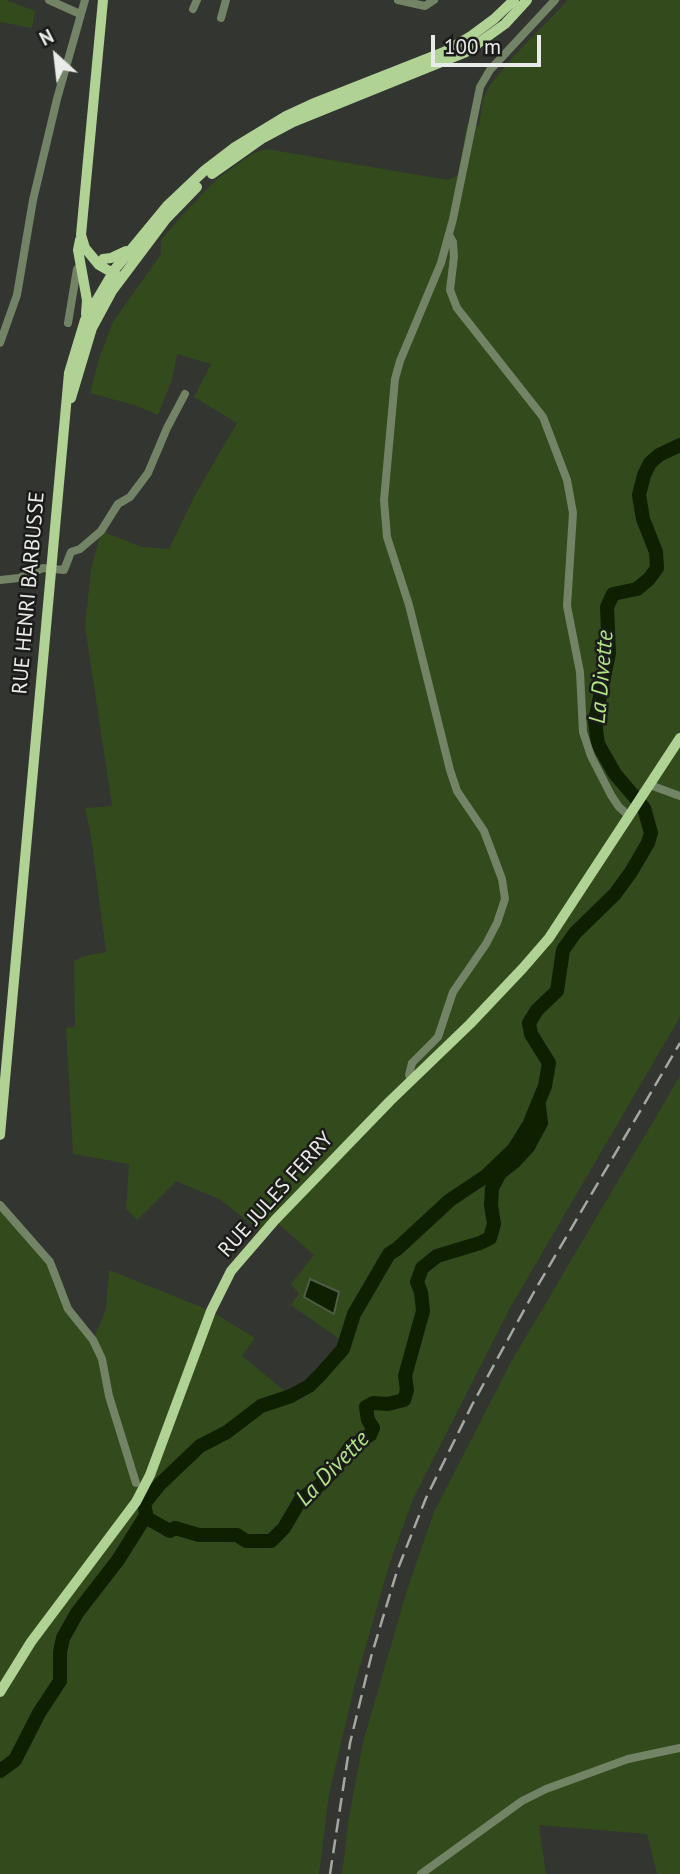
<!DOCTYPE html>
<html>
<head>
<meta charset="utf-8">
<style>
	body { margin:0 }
	#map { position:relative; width:680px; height:1874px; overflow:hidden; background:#333531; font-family:"PT Sans",sans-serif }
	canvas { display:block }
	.north { position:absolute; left:21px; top:21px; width:70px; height:70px; -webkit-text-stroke:5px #1b1c1a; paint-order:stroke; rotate:333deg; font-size:19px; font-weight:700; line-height:28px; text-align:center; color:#e9ebe8 }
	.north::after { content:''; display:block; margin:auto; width:24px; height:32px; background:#e9ebe8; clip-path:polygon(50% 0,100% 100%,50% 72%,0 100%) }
	.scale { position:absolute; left:431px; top:35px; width:110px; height:32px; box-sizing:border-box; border:4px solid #e9ebe8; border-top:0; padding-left:9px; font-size:21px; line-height:24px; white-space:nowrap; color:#e9ebe8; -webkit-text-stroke:5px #1b1c1a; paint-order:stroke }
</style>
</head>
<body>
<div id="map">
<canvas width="680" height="1874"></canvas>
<div class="north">N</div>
<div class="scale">100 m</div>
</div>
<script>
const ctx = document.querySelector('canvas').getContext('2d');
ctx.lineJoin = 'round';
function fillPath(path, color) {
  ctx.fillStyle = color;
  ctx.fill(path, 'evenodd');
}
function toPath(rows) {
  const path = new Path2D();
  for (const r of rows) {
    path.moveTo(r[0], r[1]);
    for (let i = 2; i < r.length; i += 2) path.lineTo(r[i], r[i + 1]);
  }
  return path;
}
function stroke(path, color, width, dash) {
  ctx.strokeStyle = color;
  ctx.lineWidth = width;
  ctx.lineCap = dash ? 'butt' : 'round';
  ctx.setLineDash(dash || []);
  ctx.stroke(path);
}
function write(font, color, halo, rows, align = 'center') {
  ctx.font = font + ' "PT Sans",sans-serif';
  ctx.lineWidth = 5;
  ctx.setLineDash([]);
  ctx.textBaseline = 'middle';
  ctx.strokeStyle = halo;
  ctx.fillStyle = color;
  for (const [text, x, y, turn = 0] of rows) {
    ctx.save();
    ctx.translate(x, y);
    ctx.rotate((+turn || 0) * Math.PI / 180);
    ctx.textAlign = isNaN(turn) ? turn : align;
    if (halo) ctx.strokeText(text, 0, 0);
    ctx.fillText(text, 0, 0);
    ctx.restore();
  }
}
const green = toPath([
	[0,0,6,0,35,11,32,28,0,22],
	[568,0,680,0,680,1017,510,1308,413,1499,389,1566,356,1680,329,1794,319,1874,0,1874,0,1205,50,1262,63,1298,93,1340,106,1309,109,1270,211,1311,255,1338,242,1356,291,1396,309,1386,321,1374,343,1349,345,1343,291,1305,299,1294,291,1284,314,1255,275,1221,263,1233,219,1199,176,1181,137,1220,126,1209,129,1164,73,1154,66,1028,75,1027,74,961,84,956,106,952,91,837,85,808,112,806,85,626,91,570,101,531,142,547,169,549,195,495,237,423,194,397,211,364,177,354,172,380,158,415,134,405,90,393,99,358,113,322,161,254,161,240,182,215,218,178,252,154,266,149,272,150,448,180,458,175,467,124,479,126,483,99,490,85,512,58],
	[680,1076,680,1874,657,1874,647,1834,539,1825,546,1874,342,1874,348,1823,363,1742,407,1590,434,1512,511,1362]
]);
const water = toPath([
	[310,1279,339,1292,334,1314,304,1297,310,1279]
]);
const river = toPath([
	[145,1517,170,1531,175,1528,199,1535,237,1535,246,1541,271,1541,284,1528,301,1499,321,1484,335,1469,351,1446,370,1435,373,1428,368,1420,366,1407,373,1403,388,1404,404,1400,407,1390,405,1376,423,1311,421,1292,417,1282,422,1268,437,1256,480,1243,490,1238,494,1224,491,1205,492,1188,500,1173,514,1162,528,1147,541,1123,539,1106],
	[0,1771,15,1760,39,1713,60,1681,60,1652,63,1638,77,1613,118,1560,145,1517,146,1513,144,1504,160,1484,200,1446,227,1432,261,1406,291,1396,309,1386,321,1374,343,1349,354,1314,389,1254,397,1249,450,1200,486,1176,514,1149,529,1125,545,1086,549,1063,531,1034,529,1023,537,1010,557,991,563,950,575,933,615,894,631,872,648,843,651,833,644,808,615,774,598,744,595,721,609,653,607,607,613,594,637,589,649,579,657,568,656,552,643,519,639,495,644,475,650,463,659,455,680,445]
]);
const minor = toPath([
	[49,0,80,14],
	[398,0,425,6,434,0],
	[193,9,197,0],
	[221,18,226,0],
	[449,235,453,242,454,257,450,290,457,308,543,417,567,480,573,513,567,606,580,672,583,732,591,756,611,795,619,807,629,816],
	[68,323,77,269,80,266],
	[0,343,17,295,33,200,57,99,85,0],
	[0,580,19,578,43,568,64,570,71,552,80,549,101,531,118,504,130,497,148,473,167,428,185,394],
	[650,785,680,796],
	[412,1080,409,1075,412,1063,438,1037,453,992,486,944,497,923,505,899,502,879,484,831,457,791,450,770,409,605,387,537,384,500,395,379,400,361,441,263,453,219,480,87,490,70,555,0],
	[0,1205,50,1262,68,1309,93,1340,102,1359,109,1396,136,1483],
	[421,1874,522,1801,546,1789,628,1759,680,1748]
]);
const major = toPath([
	[103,0,81,235,85,248,99,265,118,276],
	[212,174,263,138,293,122,466,52,505,24,527,0],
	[80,240,78,250,87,300,86,314],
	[103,259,111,258,126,251],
	[71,398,92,328,112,291,166,219,197,187],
	[0,1135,69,373,85,320,115,269,167,206,205,170,235,147,286,116,312,104,444,52,471,36,494,19,514,0],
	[0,1692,31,1642,136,1502,150,1475,211,1311,231,1271,275,1220,390,1101,470,1024,523,968,549,938,680,738]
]);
const rail = toPath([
	[330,1874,350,1743,371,1657,397,1571,426,1498,472,1405,534,1292,680,1043]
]);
const streetNames = [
	["RUE HENRI BARBUSSE",29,593,-85],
	["RUE JULES FERRY",276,1195,-48]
];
const waterNames = [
	["La Divette",602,677,-85],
	["La Divette",333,1469,-46]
];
fillPath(green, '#334a1c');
fillPath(water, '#0f2000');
stroke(water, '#505d46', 2);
stroke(river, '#0f2000', 14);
stroke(minor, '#738366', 8);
stroke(major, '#b0d295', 10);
stroke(rail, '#a5a7a3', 2.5, [14, 7]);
write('21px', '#e9ebe8', '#1b1c1a', streetNames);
write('italic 23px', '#b1e484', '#1b1c1a', waterNames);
</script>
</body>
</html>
